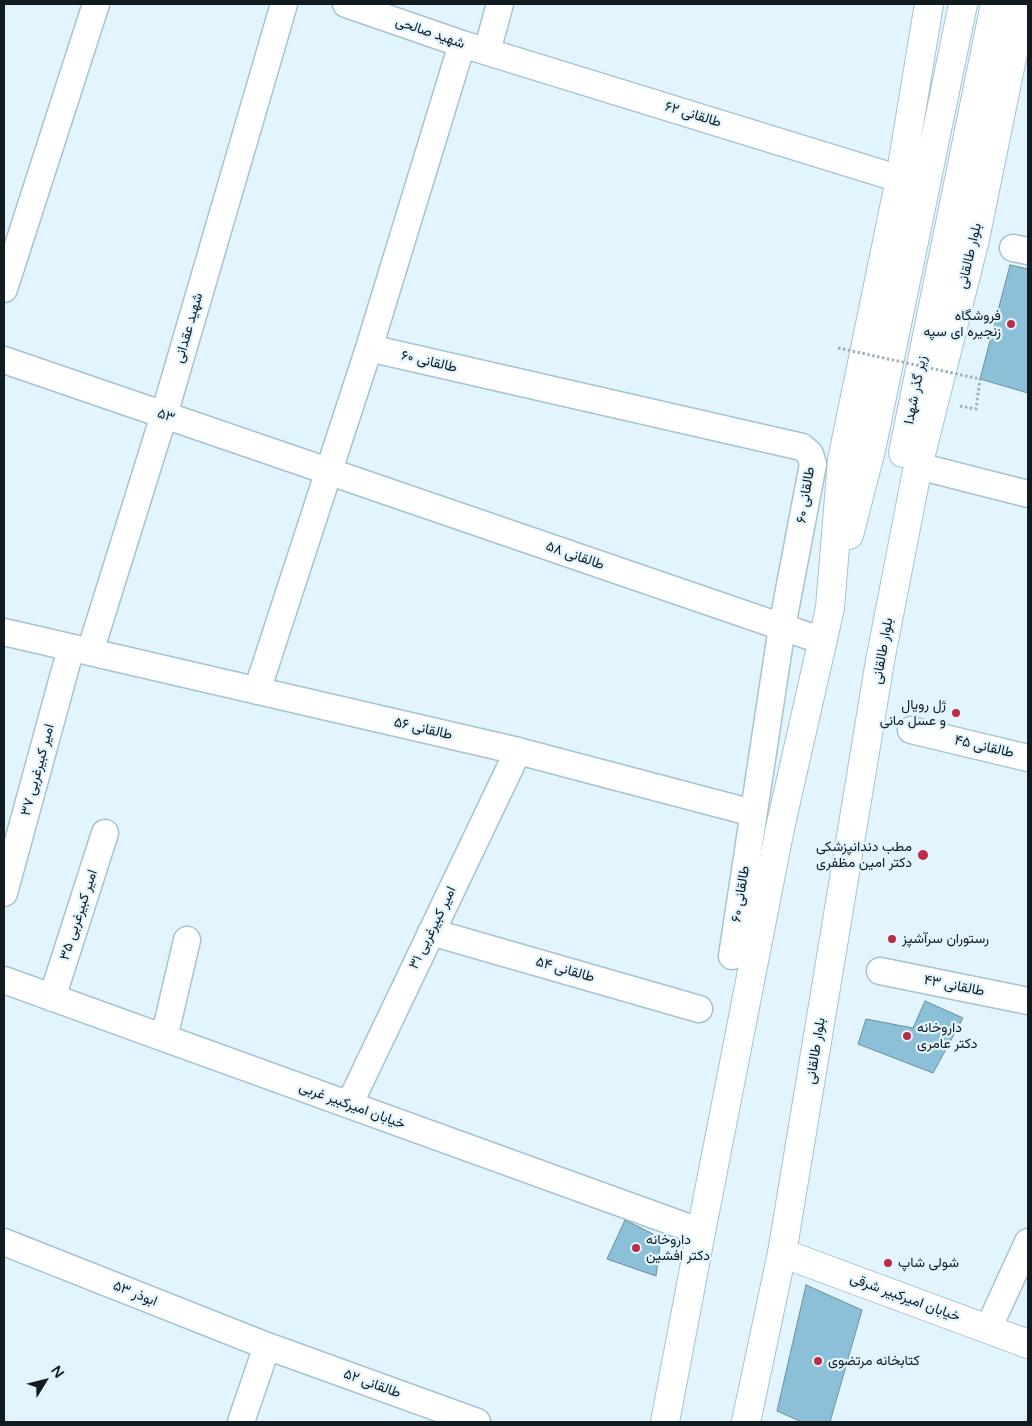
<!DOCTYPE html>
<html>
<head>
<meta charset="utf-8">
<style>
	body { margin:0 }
	#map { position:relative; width:1032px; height:1426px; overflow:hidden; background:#e2f5fe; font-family:"Varela Round",sans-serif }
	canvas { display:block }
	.frame { position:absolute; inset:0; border:5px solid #111c21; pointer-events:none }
	.north { position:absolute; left:20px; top:1356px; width:50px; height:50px; -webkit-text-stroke:4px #e2f5fe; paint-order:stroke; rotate:54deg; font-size:14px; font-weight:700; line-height:20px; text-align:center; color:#111c21 }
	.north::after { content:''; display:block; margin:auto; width:18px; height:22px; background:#111c21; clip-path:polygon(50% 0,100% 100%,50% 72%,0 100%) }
</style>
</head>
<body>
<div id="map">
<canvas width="1032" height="1426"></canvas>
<div class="frame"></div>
<div class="north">N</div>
</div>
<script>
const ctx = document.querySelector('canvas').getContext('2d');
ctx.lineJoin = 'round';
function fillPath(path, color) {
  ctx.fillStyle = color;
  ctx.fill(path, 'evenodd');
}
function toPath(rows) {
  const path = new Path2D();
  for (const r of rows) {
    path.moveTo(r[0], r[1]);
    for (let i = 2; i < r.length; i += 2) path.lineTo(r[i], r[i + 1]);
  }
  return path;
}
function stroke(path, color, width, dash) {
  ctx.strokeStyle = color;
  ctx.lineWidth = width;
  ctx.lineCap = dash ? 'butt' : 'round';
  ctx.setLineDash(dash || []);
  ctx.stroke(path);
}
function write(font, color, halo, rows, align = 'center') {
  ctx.font = font + ' "Varela Round",Vazirmatn,sans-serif';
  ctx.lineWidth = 4.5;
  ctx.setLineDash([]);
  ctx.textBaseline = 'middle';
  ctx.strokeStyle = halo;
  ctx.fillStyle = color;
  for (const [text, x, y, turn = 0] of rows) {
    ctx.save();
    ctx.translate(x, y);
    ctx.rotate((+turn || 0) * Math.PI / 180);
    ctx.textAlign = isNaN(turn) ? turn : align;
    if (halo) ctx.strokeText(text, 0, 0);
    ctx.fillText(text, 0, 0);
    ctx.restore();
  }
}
const building = toPath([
	[1010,265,1028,269,1028,393,980,379,1010,265],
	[925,1001,963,1018,933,1073,858,1044,866,1019,913,1028,925,1001],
	[625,1220,661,1238,656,1276,607,1259,625,1220],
	[806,1285,862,1310,830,1422,802,1422,777,1411,806,1285]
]);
const path = toPath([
	[960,406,976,409,980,379]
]);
const minor = toPath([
	[346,4,462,44,900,179],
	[487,51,500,4],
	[1013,248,1028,251],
	[4,289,96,4],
	[369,348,802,447,810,454,813,464,782,627,732,956],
	[4,360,823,641],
	[918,466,1028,494],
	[4,632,518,751,753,813],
	[90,652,164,415,284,4],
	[257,691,369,348,462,44],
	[911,730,1028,758],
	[4,893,71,648],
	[431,932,699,1009],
	[880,971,1028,1001],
	[4,980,701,1232],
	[52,998,105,833],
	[164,1038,187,940],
	[349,1105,518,751],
	[4,1242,267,1346,477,1422],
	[988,1329,1028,1242],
	[241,1422,267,1346]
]);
const tertiary = toPath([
	[782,1253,1028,1344]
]);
const primary = toPath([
	[903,453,995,4],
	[849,535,871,450,963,4],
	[665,1422,701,1232,780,828,830,608,842,460,900,179,929,4],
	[746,1422,782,1253,880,661,918,466,975,239,1023,4]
]);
const pathBridge = toPath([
	[838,348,980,379]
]);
const markers = [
	[1011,324,5,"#bd2c44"],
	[956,713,5,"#bd2c44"],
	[923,855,6,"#bd2c44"],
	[892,939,5,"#bd2c44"],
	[907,1036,5,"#bd2c44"],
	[636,1248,5,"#bd2c44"],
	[888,1263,5,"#bd2c44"],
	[818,1361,5,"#bd2c44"]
];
const streetNames = [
	["شهید صالحی",430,33,19],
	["طالقانی ۶۲",693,115,17],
	["بلوار طالقانی",970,256,-77],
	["شهید عقدانی",189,328,-74],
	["طالقانی ۶۰",429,362,13],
	["زیر گذر شهدا",916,390,-79],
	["۵۳",166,416,19],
	["طالقانی ۶۰",806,495,-81],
	["طالقانی ۵۸",575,556,19],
	["بلوار طالقانی",883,651,-80],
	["طالقانی ۵۶",423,729,13],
	["طالقانی ۴۵",984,747,13],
	["امیر کبیرغربی ۳۷",38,770,-75],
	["طالقانی ۶۰",741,894,-81],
	["امیر کبیرغربی ۳۵",79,915,-72],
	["امیر کبیرغربی ۳۱",433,928,-64],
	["طالقانی ۵۴",565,970,16],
	["طالقانی ۴۳",954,986,11],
	["بلوار طالقانی",816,1051,-81],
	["خیابان امیرکبیر غربی",352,1106,20],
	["ابوذر ۵۳",135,1294,22],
	["خیابان امیرکبیر شرقی",905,1298,20],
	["طالقانی ۵۲",372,1384,20]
];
const poiNames = [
	["فروشگاه",1001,316,"right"],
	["زنجیره ای سپه",1001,332,"right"],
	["ژل رویال",946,705,"right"],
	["و عسل مانی",946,721,"right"],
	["مطب دندانپزشکی",912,847,"right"],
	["دکتر امین مظفری",912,863,"right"],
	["رستوران سرآشپز",902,939],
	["داروخانه",917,1028],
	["دکتر عامری",917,1044],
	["داروخانه",646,1240],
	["دکتر افشین",646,1256],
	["شولی شاپ",898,1263],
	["کتابخانه مرتضوی",828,1361]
];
fillPath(building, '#8bc0d8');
stroke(building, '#6f8c99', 1);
stroke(minor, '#a5c3d1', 29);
stroke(tertiary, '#a5c3d1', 30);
stroke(primary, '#a5c3d1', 30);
stroke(path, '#a0b1b9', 3, [2.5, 2.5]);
stroke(minor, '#fff', 26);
stroke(tertiary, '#fff', 28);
stroke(primary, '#fff', 28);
stroke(pathBridge, '#a0b1b9', 3, [2.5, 2.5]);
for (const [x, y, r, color] of markers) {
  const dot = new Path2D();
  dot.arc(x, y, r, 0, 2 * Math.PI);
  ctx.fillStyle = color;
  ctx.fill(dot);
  stroke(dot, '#e2f5fe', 2);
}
write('14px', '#111c21', '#e2f5fe', streetNames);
write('14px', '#111c21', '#e2f5fe', poiNames, 'left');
</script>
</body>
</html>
